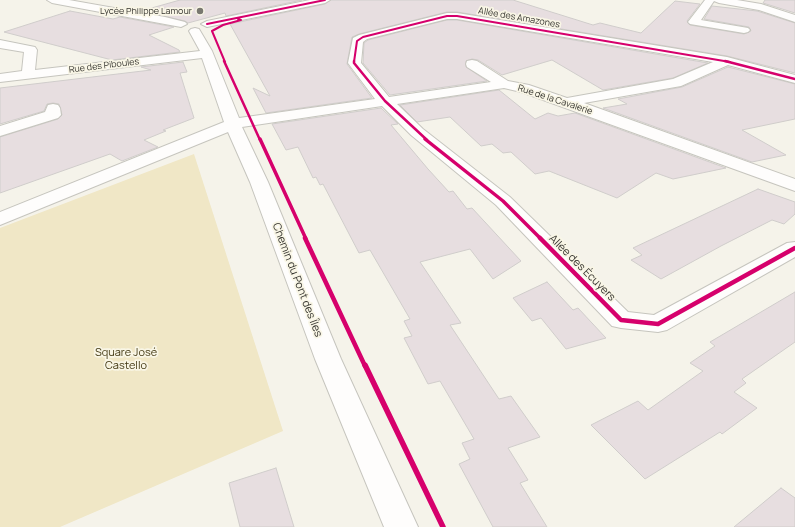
<!DOCTYPE html>
<html>
<head>
<meta charset="utf-8">
<style>
	body { margin:0 }
	canvas { display:block; background:#f5f3ea }
</style>
</head>
<body>
<canvas width="795" height="527"></canvas>
<script>
const ctx = document.querySelector('canvas').getContext('2d');
ctx.lineJoin = 'round';
function fillPath(path, color) {
  ctx.fillStyle = color;
  ctx.fill(path, 'evenodd');
}
function toPath(rows) {
  const path = new Path2D();
  for (const r of rows) {
    path.moveTo(r[0], r[1]);
    for (let i = 2; i < r.length; i += 2) path.lineTo(r[i], r[i + 1]);
  }
  return path;
}
function stroke(path, color, width, dash) {
  ctx.strokeStyle = color;
  ctx.lineWidth = width;
  ctx.lineCap = dash ? 'butt' : 'round';
  ctx.setLineDash(dash || []);
  ctx.stroke(path);
}
function write(font, color, halo, rows, align = 'center') {
  ctx.font = font + ' Manrope,sans-serif';
  ctx.lineWidth = 3.5;
  ctx.setLineDash([]);
  ctx.textBaseline = 'middle';
  ctx.strokeStyle = halo;
  ctx.fillStyle = color;
  for (const [text, x, y, turn = 0] of rows) {
    ctx.save();
    ctx.translate(x, y);
    ctx.rotate((+turn || 0) * Math.PI / 180);
    ctx.textAlign = isNaN(turn) ? turn : align;
    if (halo) ctx.strokeText(text, 0, 0);
    ctx.fillText(text, 0, 0);
    ctx.restore();
  }
}
const green = toPath([
	[194,154,283,431,60,527,0,527,0,228]
]);
const building = toPath([
	[180,0,302,0,226,16,225,13,188,23,185,21,141,11,180,0],
	[331,0,513,0,593,25,600,23,641,33,675,1,700,4,687,21,690,25,744,34,751,31,749,27,704,19,712,6,757,11,795,23,795,73,727,56,457,12,447,12,359,34,352,37,347,64,372,98,266,113,253,88,270,96,230,24,325,4,331,0],
	[765,0,795,0,795,13,763,3,765,0],
	[70,11,113,19,120,17,174,27,149,35,179,50,180,52,112,60,4,32,70,11],
	[447,20,457,20,708,63,673,78,603,90,552,60,502,75,478,60,472,59,466,61,466,67,487,81,390,95,363,63,364,43,368,40,447,20],
	[183,62,187,72,180,73,194,118,163,130,166,131,144,140,158,147,122,161,110,154,0,193,0,137,58,119,62,115,59,104,53,103,47,104,44,111,0,124,0,88,151,70,141,67,183,62],
	[728,67,795,84,795,119,742,130,786,155,752,162,603,108,627,104,618,99,682,87,728,67],
	[499,90,535,119,548,113,558,116,575,113,726,168,673,179,656,173,617,198,549,171,535,174,511,152,503,153,492,144,481,146,450,117,417,122,400,105,499,90],
	[381,108,398,124,391,125,428,169,449,192,453,191,467,209,472,208,521,261,493,279,470,249,420,262,461,323,450,325,499,399,511,396,540,437,508,448,528,480,520,483,547,527,493,527,459,464,470,459,462,443,474,439,440,381,428,384,404,338,412,336,404,321,410,319,370,250,359,253,323,184,320,185,316,177,313,178,298,147,286,150,272,124,381,108],
	[758,189,795,202,795,214,784,224,772,220,721,246,661,279,631,260,642,255,633,248,758,189],
	[547,282,573,310,578,308,606,338,566,349,541,318,532,321,513,298,547,282],
	[795,292,795,342,742,379,746,383,734,392,757,408,722,434,720,432,645,479,591,425,638,401,648,410,703,371,690,363,715,346,710,342,795,292],
	[276,468,294,527,240,527,229,483,276,468],
	[781,488,795,498,795,527,734,527,781,488]
]);
const minor = toPath([
	[47,0,69,0,165,17,185,22,187,24,181,27,52,3,47,0],
	[310,0,330,0,325,3,207,27,201,24,207,21,310,0],
	[705,0,737,0,761,4,795,15,795,22,759,10,719,3,714,1,701,20,748,28,750,30,748,32,744,33,690,24,688,22,705,0],
	[447,13,457,13,727,57,795,75,795,83,728,65,681,86,584,103,795,179,795,191,521,92,504,88,397,104,423,129,510,197,628,312,654,315,787,243,795,242,795,257,667,330,658,332,621,328,612,326,496,205,411,135,382,106,242,127,268,182,341,359,418,527,384,527,315,359,250,182,228,132,0,225,0,212,224,122,202,58,0,82,0,74,22,71,24,52,0,48,0,40,35,47,37,50,35,70,200,51,189,31,191,29,195,28,199,29,212,51,239,118,375,99,348,63,353,38,359,35,447,13],
	[447,19,457,19,713,62,673,79,567,98,529,85,508,81,477,61,472,60,467,61,466,64,467,67,491,82,389,97,361,63,363,42,367,39,447,19],
	[53,104,58,105,60,108,61,115,58,118,0,136,0,126,45,112,48,105,53,104]
]);
const cyclewayFar4 = toPath([
	[207,24,325,0],
	[225,62,212,31,223,25,241,20,238,19],
	[354,62,357,41,363,37,447,16,457,16,730,62]
]);
const cyclewayFar3 = toPath([
	[224,61,260,140],
	[354,61,354,63,385,101,427,140],
	[725,61,795,79]
]);
const cyclewayFar2 = toPath([
	[260,139,306,239],
	[425,139,503,201,541,239]
]);
const cyclewayFar1 = toPath([
	[305,238,365,366],
	[540,238,621,320,658,324,795,248]
]);
const cycleway = toPath([
	[365,365,443,527]
]);
const markers = [
	[200,11,4,"#797870"]
];
const farPoinames = [
	["Lycée Philippe Lamour",192,11]
];
const farStreetnames = [
	["Allée des Amazones",519,18,10],
	["Rue des Piboules",104,66,-7],
	["Rue de la Cavalerie",555,100,18]
];
const streetNames = [
	["Allée des Écuyers",582,268,45],
	["Chemin du Pont des Îles",297,280,69]
];
const parkNames = [
	["Square José",126,353],
	["Castello",126,366]
];
fillPath(green, '#f0e7c6');
fillPath(building, '#e7dee0');
stroke(building, '#d0cdcb', 1);
stroke(minor, '#c6c5be', 2);
fillPath(minor, '#fefdfc');
stroke(cyclewayFar4, '#d6006c', 2);
stroke(cyclewayFar3, '#d6006c', 2.5);
stroke(cyclewayFar2, '#d6006c', 3.5);
stroke(cyclewayFar1, '#d6006c', 4.5);
stroke(cycleway, '#d6006c', 5.5);
for (const [x, y, r, color] of markers) {
  const dot = new Path2D();
  dot.arc(x, y, r, 0, 2 * Math.PI);
  ctx.fillStyle = color;
  ctx.fill(dot);
  stroke(dot, '#f9f6e6', 1.5);
}
write('9px', '#36352f', '#f9f6e6', farPoinames, 'right');
write('9px', '#36352f', '#f9f6e6', farStreetnames);
write('11px', '#36352f', '#f9f6e6', streetNames);
write('11px', '#433913', '#f9f6e6', parkNames);
</script>
</body>
</html>
